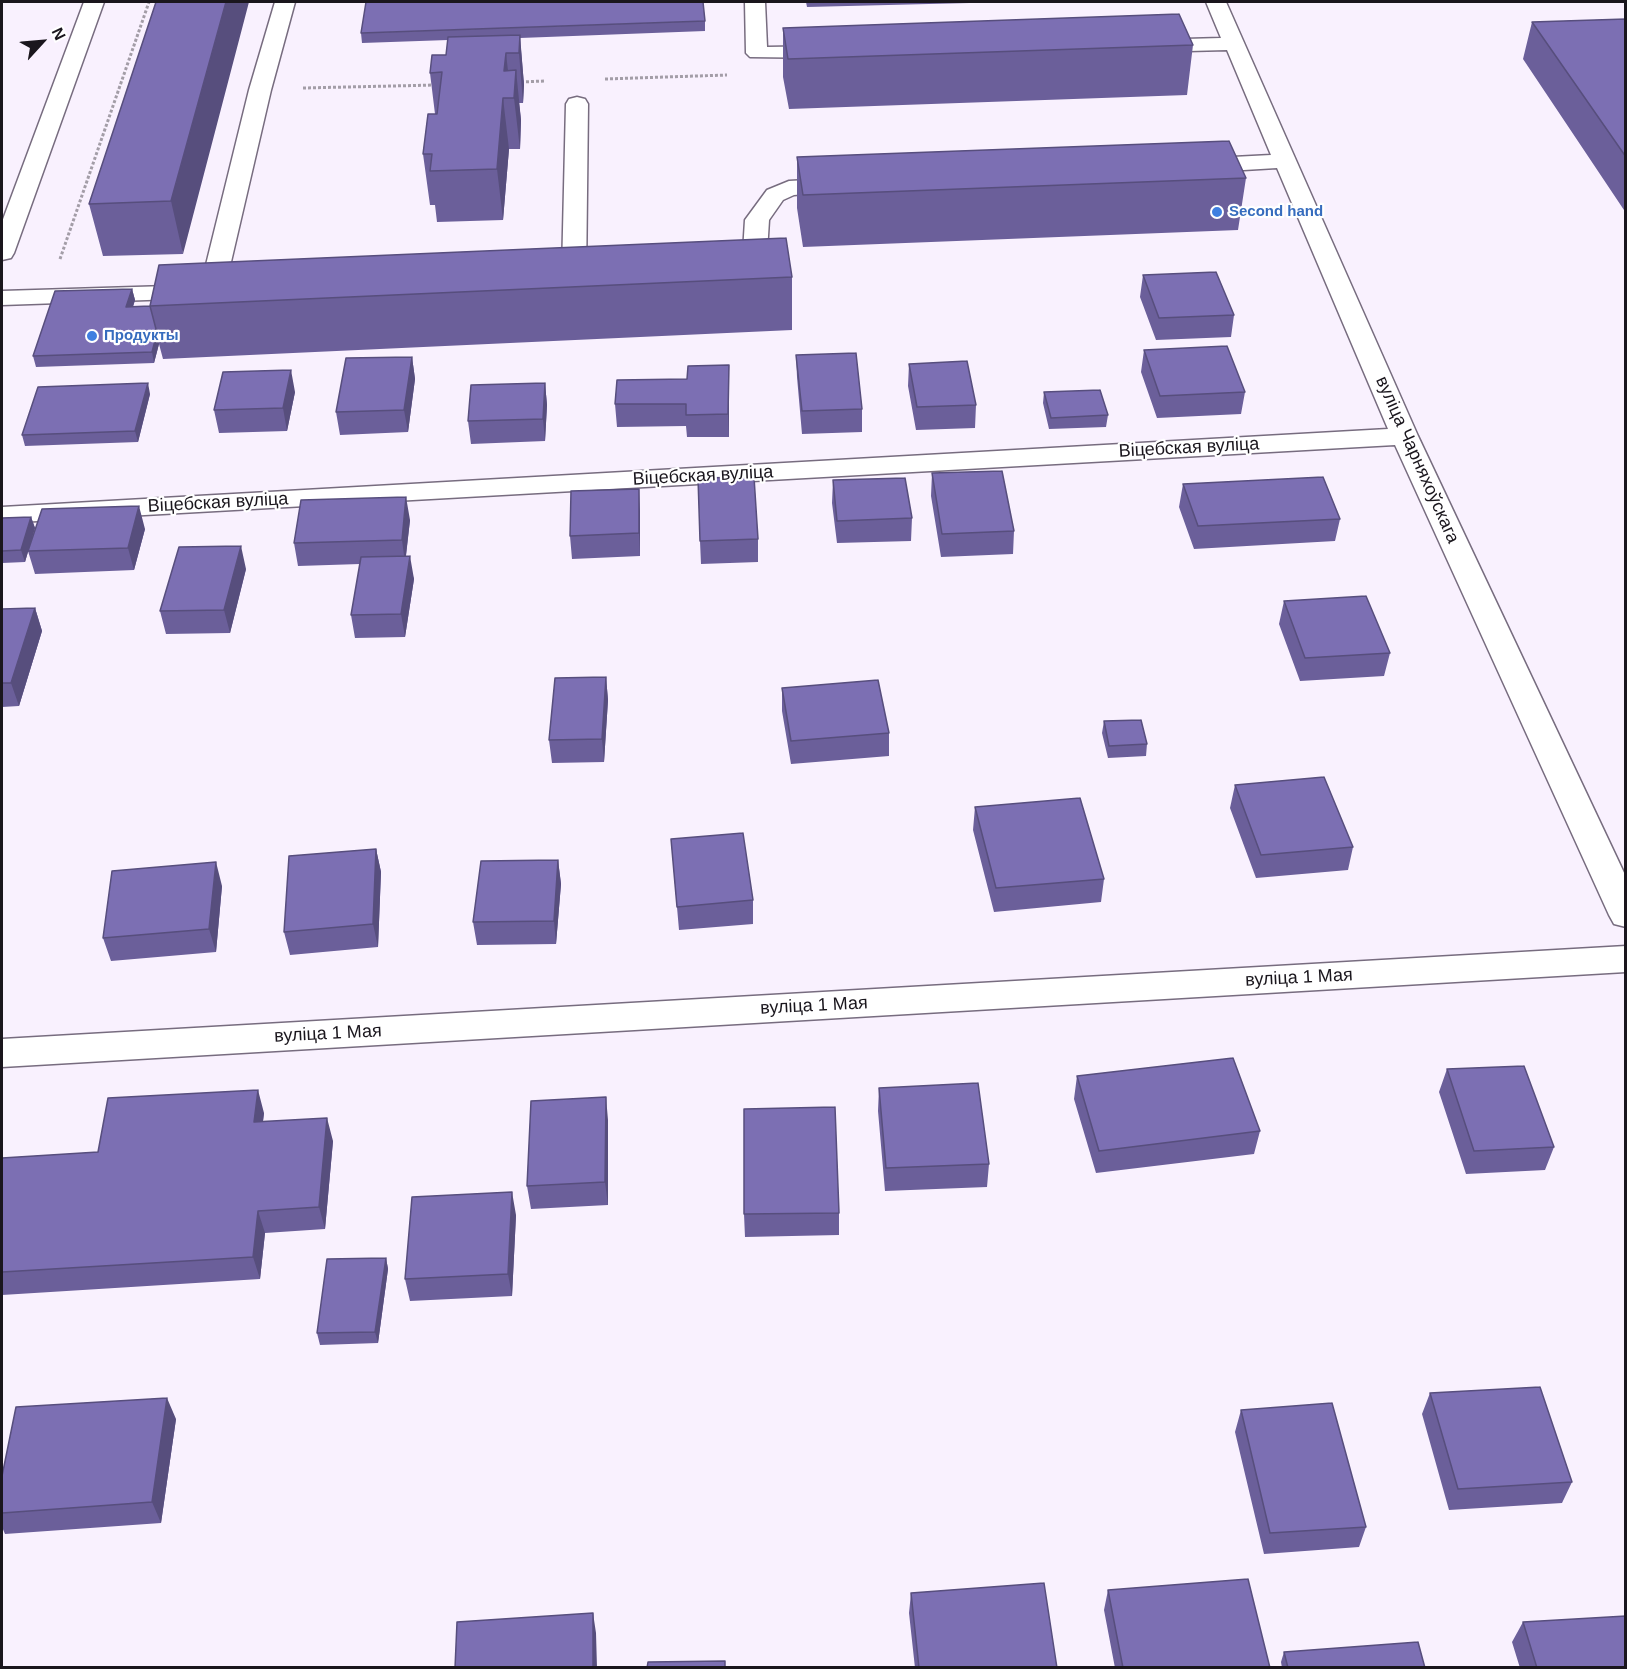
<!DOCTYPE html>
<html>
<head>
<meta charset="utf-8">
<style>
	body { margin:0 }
	#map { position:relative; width:1627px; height:1669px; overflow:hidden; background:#f9f1fe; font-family:Arial,sans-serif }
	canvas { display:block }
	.frame { position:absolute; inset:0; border:3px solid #1a161d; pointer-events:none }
	.north { position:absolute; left:12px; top:12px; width:60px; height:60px; -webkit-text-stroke:4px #fff; paint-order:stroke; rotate:64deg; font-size:16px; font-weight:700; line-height:24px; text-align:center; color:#1a161d }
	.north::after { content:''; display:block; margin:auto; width:21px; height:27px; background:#1a161d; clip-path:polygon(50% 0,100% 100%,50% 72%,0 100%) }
</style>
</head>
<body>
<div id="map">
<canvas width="1627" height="1669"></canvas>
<div class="frame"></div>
<div class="north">N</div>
</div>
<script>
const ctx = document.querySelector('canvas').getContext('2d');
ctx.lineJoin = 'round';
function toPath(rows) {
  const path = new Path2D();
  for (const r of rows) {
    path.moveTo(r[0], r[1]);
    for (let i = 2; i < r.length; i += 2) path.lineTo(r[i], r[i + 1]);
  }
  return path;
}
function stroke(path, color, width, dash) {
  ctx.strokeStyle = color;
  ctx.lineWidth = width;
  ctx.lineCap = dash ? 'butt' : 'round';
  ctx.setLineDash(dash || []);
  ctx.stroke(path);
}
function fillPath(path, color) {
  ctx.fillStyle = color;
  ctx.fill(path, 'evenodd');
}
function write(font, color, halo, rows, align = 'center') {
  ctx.font = font + ' Arial,sans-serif';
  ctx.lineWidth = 4.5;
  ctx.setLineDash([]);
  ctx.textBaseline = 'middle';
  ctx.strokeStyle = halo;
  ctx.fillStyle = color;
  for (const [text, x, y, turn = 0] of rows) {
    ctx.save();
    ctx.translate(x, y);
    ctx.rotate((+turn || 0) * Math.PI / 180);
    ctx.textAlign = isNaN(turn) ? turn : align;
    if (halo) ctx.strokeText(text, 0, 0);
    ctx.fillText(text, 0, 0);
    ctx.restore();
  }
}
const path = toPath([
	[605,79,727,75],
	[521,82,544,81],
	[303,88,436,85],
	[60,259,149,2]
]);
const minor = toPath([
	[84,2,104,2,14,253,11,258,2,260,2,222,84,2],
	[275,2,295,2,271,90,224,292,221,297,212,299,205,298,2,305,2,291,201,285,249,90,275,2],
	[745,2,765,2,767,47,827,46,834,48,838,52,834,56,827,58,750,57,746,53,745,2],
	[1206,2,1226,2,1418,436,1626,877,1626,927,1614,924,1609,915,1395,445,2,523,2,507,1388,429,1277,168,1194,173,1186,171,1183,166,1186,161,1194,159,1271,155,1227,50,1149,52,1142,50,1139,46,1142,42,1149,40,1221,38,1206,2],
	[577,97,585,99,588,104,586,279,583,284,561,286,552,284,549,279,552,274,562,272,566,104,569,99,577,97],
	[843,178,851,180,855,185,851,190,794,195,783,200,769,220,767,252,756,270,731,275,722,273,719,268,722,263,738,259,743,252,745,220,767,190,789,181,843,178],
	[1626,946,1626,972,2,1067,2,1039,1626,946]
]);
const wall = toPath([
	[156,2,183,254,103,256,89,204],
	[806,2,1010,2,807,7],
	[1626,19,1626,213,1523,59,1532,22],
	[705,21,705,31,520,38,524,85,523,103,519,103,521,120,520,149,509,149,503,220,437,222,435,205,430,205,423,154,435,114,430,73,446,55,448,40,362,43,361,33],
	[783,28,1193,45,1187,95,789,109,783,77],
	[797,157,1246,178,1238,230,803,247,797,208],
	[159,265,792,277,792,330,163,359,159,344,154,363,36,367,33,356,132,289,135,300,133,307,150,306],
	[1143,275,1234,315,1231,337,1156,340,1140,297],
	[1144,350,1245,392,1241,414,1157,418,1141,372],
	[796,355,862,409,862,432,802,434,797,377],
	[412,357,415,379,408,432,340,435,336,412],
	[909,364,976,405,975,428,916,430,908,386],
	[729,365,729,437,687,437,686,426,617,427,615,404,687,379],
	[545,383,547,405,545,441,471,444,468,421],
	[295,392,287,431,219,433,214,410],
	[1044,392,1108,415,1106,427,1049,429,1043,403],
	[150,394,138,442,25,446,22,435],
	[932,473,1014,531,1013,554,941,557,931,496],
	[833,480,912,518,911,541,837,543,832,503],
	[1183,484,1340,519,1335,541,1194,549,1179,507],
	[640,511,640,556,572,559,570,536],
	[31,517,35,528,25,562,2,563,2,518],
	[410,520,406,556,414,579,405,637,355,638,351,615,360,564,298,566,294,543],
	[145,529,134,570,35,574,28,551],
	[758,539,758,562,701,564,700,541],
	[246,569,230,633,166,634,160,611],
	[1284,601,1390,653,1384,676,1300,681,1279,624],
	[35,608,42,631,19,706,2,707,2,609],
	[606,677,608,700,604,762,552,763,549,740],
	[782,688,889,733,889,756,791,764,782,711],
	[1104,721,1147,744,1146,756,1108,758,1102,733],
	[1235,785,1353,847,1348,870,1256,878,1230,808],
	[975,807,1104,879,1101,902,994,912,973,830],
	[671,839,753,900,753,924,679,930],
	[376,849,381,872,378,947,290,955,284,932],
	[558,860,561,884,556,944,477,945,473,922],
	[222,886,216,952,111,961,103,938],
	[1447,1069,1554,1147,1545,1170,1466,1174,1439,1092],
	[1077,1076,1260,1131,1254,1154,1096,1173,1074,1099],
	[879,1088,989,1164,987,1187,885,1191,878,1111],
	[264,1113,263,1121,333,1141,325,1229,265,1233,260,1279,2,1295,2,1158,98,1152],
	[608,1120,608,1205,531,1209,527,1186],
	[839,1213,839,1235,745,1237,744,1214],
	[516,1215,512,1296,410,1301,405,1279],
	[386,1258,388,1269,378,1343,320,1345,317,1333],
	[1430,1393,1572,1482,1562,1503,1449,1510,1422,1414],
	[1241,1410,1366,1527,1359,1547,1264,1554,1235,1432],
	[176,1419,161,1523,5,1534,2,1527,2,1476],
	[1108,1590,1270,1668,1115,1668,1104,1610],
	[911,1593,1057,1668,915,1668,909,1613],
	[1523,1622,1626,1668,1520,1668,1512,1642],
	[1284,1652,1425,1668,1282,1668,1281,1662]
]);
const shadedWall = toPath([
	[226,2,249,2,183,254,171,201],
	[520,35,524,85,523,103,519,53],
	[506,53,511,98,504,71],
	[516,70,521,120,520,149,514,98],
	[503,98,509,149,503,220,497,169],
	[132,289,135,300,129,318,126,307],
	[157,333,159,344,154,363,152,352],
	[412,357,415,379,408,432,404,410],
	[729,365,729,437,728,414],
	[291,370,295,392,287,431,283,408],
	[148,383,150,394,138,442,135,431],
	[545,383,547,405,545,441,543,419],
	[639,489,640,511,640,556,639,533],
	[406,497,410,520,405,563,402,540],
	[139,506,145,529,134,570,128,548],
	[31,517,35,528,25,562,21,550],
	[241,546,246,569,230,633,224,610],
	[410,556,414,579,405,637,401,614],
	[35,608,42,631,19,706,11,683],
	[606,677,608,700,604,762,602,739],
	[376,849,381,872,378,947,373,924],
	[558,860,561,884,556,944,554,921],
	[216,862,222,886,216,952,209,929],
	[258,1090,264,1113,260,1145,254,1122],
	[606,1097,608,1120,608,1205,605,1182],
	[327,1118,333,1141,325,1229,319,1207],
	[512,1192,516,1215,512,1296,508,1274],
	[258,1211,265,1233,260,1279,253,1257],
	[386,1258,388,1269,378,1343,375,1332],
	[167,1398,176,1419,161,1523,152,1502],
	[593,1613,596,1633,597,1668,593,1668]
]);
const building = toPath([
	[156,2,226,2,171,201,89,204,156,2],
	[366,2,703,2,705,21,361,33,366,2],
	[1179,14,1193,45,788,59,783,28,1179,14],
	[1626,19,1626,157,1532,22,1626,19],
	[520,35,519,53,506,53,504,71,516,70,514,98,503,98,497,169,430,171,432,154,423,154,428,114,437,114,442,72,430,73,432,55,446,55,448,37,520,35],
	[1229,141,1246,178,803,195,797,157,1229,141],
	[786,238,792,277,150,306,159,265,786,238],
	[1216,272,1234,315,1159,318,1143,275,1216,272],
	[132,289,126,307,150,306,157,333,152,352,33,356,55,291,132,289],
	[1227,346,1245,392,1160,396,1144,350,1227,346],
	[856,353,862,409,802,411,796,355,856,353],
	[412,357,404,410,336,412,346,358,412,357],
	[967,361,976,405,917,407,909,364,967,361],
	[729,365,728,414,686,415,686,404,615,404,617,380,687,379,688,366,729,365],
	[291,370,283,408,214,410,223,372,291,370],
	[148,383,135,431,22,435,38,387,148,383],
	[545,383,543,419,468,421,471,385,545,383],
	[1100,390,1108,415,1051,418,1044,392,1100,390],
	[1002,471,1014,531,942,534,932,473,1002,471],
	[754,477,758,539,700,541,698,478,754,477],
	[1323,477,1340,519,1198,526,1183,484,1323,477],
	[905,478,912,518,837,521,833,480,905,478],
	[639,489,639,533,570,536,571,491,639,489],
	[406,497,402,540,294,543,301,500,406,497],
	[139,506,128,548,28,551,42,509,139,506],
	[31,517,21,550,2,551,2,518,31,517],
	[241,546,224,610,160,611,179,547,241,546],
	[410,556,401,614,351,615,361,557,410,556],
	[1366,596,1390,653,1305,658,1284,601,1366,596],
	[35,608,11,683,2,683,2,609,35,608],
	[606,677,602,739,549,740,555,678,606,677],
	[878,680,889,733,791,741,782,688,878,680],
	[1141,720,1147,744,1109,746,1104,721,1141,720],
	[1324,777,1353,847,1261,855,1235,785,1324,777],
	[1080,798,1104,879,996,888,975,807,1080,798],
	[743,833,753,900,677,907,671,839,743,833],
	[376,849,373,924,284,932,289,856,376,849],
	[558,860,554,921,473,922,481,861,558,860],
	[216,862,209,929,103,938,112,871,216,862],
	[1233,1058,1260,1131,1099,1151,1077,1076,1233,1058],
	[1524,1066,1554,1147,1474,1151,1447,1069,1524,1066],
	[978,1083,989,1164,886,1168,879,1088,978,1083],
	[258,1090,254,1122,327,1118,319,1207,258,1211,253,1257,2,1272,2,1158,98,1152,108,1098,258,1090],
	[606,1097,605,1182,527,1186,531,1101,606,1097],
	[835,1107,839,1213,744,1214,744,1109,835,1107],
	[512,1192,508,1274,405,1279,412,1197,512,1192],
	[386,1258,375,1332,317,1333,327,1259,386,1258],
	[1540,1387,1572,1482,1458,1489,1430,1393,1540,1387],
	[167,1398,152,1502,2,1513,2,1476,16,1407,167,1398],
	[1332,1403,1366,1527,1270,1533,1241,1410,1332,1403],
	[1248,1579,1270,1668,1123,1668,1108,1590,1248,1579],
	[1044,1583,1057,1668,919,1668,911,1593,1044,1583],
	[593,1613,593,1668,455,1668,457,1622,593,1613],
	[1626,1616,1626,1668,1537,1668,1523,1622,1626,1616],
	[1418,1642,1425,1668,1288,1668,1284,1652,1418,1642],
	[725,1661,725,1668,647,1668,648,1662,725,1661]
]);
const markers = [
	[1217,212,6,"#3f7fe0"],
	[92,336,6,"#3f7fe0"]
];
const farShopnames = [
	["Second hand",1229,212],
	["Продукты",104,336]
];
const streetNames = [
	["Віцебская вуліца",1189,448,-3],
	["вуліца Чарняхоўскага",1417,460,66],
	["Віцебская вуліца",703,476,-3],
	["Віцебская вуліца",218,503,-3],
	["вуліца 1 Мая",1299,978,-3],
	["вуліца 1 Мая",814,1006,-3],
	["вуліца 1 Мая",328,1034,-3]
];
stroke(minor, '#776c7f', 3);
stroke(path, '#a39da7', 3, [3, 2]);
fillPath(minor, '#fff');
fillPath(wall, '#6b5f9a');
fillPath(shadedWall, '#574e7d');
fillPath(building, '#7c6fb3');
stroke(building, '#574e7d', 1.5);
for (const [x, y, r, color] of markers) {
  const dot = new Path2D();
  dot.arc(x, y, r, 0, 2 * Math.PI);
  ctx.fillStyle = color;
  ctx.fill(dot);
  stroke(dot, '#fff', 2);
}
write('bold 15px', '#366cbe', '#fff', farShopnames, 'left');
write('18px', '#1a161d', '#fff', streetNames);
</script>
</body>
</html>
